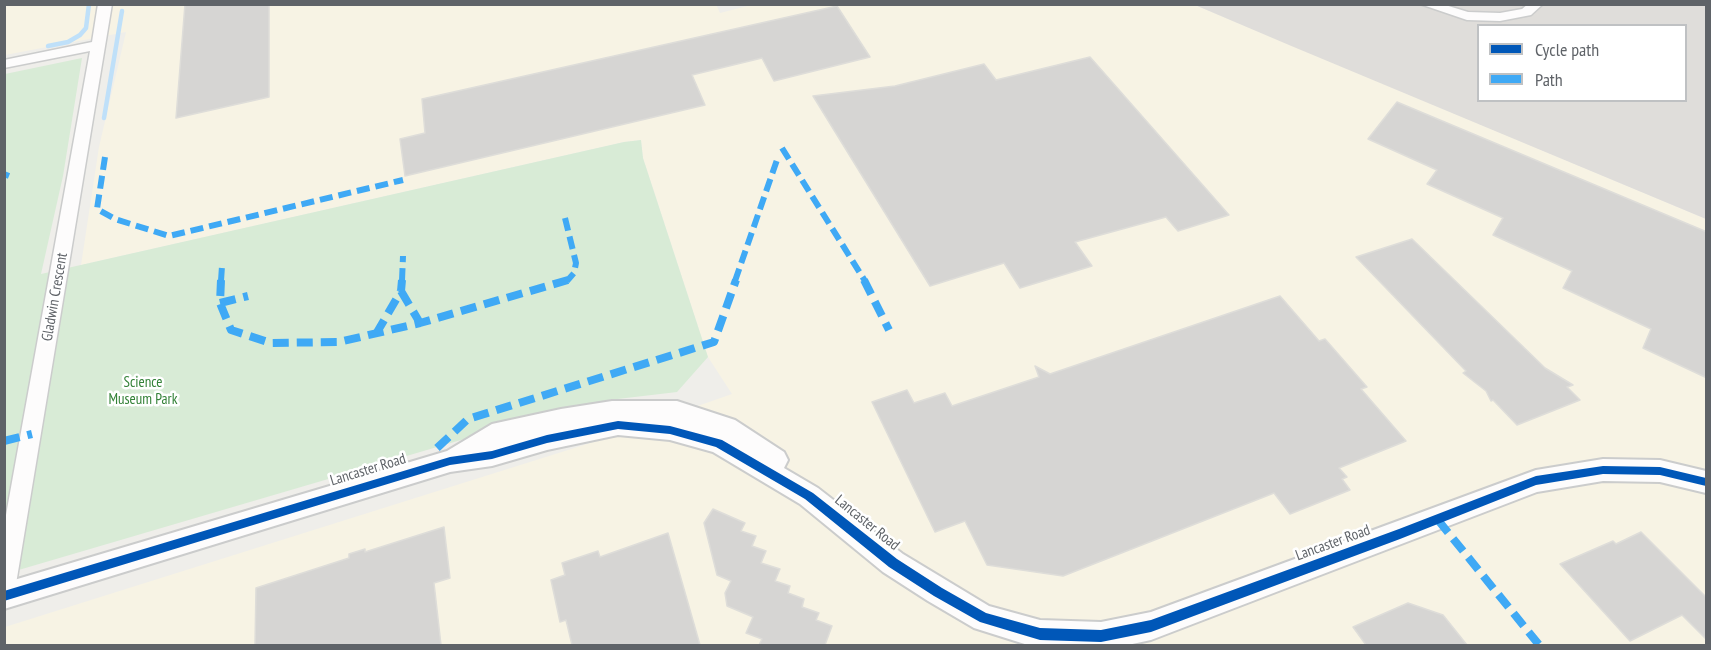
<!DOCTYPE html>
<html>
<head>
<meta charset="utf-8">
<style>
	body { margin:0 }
	#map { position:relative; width:1711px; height:650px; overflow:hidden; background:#efeeea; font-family:"PT Sans Narrow",sans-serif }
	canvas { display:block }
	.frame { position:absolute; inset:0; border:6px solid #5f6368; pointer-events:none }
	.legend { position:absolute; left:1477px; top:24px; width:210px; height:78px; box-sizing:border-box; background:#fff; border:2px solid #bfc1c3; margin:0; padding:8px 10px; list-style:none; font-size:18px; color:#5f6368 }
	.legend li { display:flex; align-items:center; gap:12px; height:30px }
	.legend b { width:30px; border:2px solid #bfc1c3 }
</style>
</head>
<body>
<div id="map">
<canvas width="1711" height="650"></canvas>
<div class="frame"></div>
<ul class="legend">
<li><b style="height:8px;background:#0057b8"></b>Cycle path</li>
<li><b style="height:8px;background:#3fa9f5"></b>Path</li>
</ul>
</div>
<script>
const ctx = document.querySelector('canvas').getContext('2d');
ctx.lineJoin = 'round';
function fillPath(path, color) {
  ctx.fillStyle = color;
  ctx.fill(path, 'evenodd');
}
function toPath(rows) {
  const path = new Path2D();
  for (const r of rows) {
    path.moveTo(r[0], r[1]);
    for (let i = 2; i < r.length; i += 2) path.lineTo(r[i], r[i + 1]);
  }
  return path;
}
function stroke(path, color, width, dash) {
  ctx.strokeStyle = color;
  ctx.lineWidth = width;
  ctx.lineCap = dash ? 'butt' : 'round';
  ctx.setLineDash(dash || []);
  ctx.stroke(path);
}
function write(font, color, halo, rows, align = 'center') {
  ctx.font = font + ' "PT Sans Narrow",sans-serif';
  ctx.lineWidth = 5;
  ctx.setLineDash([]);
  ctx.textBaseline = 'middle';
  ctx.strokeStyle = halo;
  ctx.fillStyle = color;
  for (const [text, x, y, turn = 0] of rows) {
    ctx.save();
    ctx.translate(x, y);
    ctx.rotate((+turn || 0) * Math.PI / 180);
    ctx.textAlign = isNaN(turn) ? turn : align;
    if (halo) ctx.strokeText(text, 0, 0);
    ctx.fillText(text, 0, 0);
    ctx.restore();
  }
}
const commercial = toPath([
	[5,4,716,4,720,13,755,4,1195,5,1706,219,1706,645,5,645,5,627,603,439,732,394,708,357,643,158,641,140,624,142,81,265,99,147,126,32,5,55]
]);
const industrial = toPath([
	[1195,5,1706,5,1706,219,1289,45],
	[1478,26,1686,26,1686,100,1478,100]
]);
const green = toPath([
	[82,58,63,176,41,274,624,142,641,140,643,158,708,357,677,392,609,400,512,425,5,574,5,74]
]);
const stream = toPath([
	[48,46,68,42,80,35,86,28,89,4],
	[104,118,122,11]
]);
const building = toPath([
	[185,4,269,4,269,97,176,118,185,4],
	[837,6,870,57,774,81,762,58,692,75,705,105,405,176,400,139,425,133,422,99,837,6],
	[1090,57,1229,215,1178,231,1166,217,1075,242,1092,266,1020,288,1004,263,930,286,813,96,895,86,984,64,996,80,1090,57],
	[1397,102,1707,232,1707,378,1643,348,1651,329,1563,288,1572,271,1493,235,1503,218,1427,184,1437,170,1368,139,1397,102],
	[1412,239,1545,368,1573,385,1567,387,1580,400,1517,425,1493,400,1491,401,1486,391,1463,373,1466,371,1356,257,1412,239],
	[1280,296,1319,341,1325,339,1367,387,1361,389,1406,441,1339,468,1347,477,1342,479,1350,490,1290,514,1274,493,1063,576,987,565,965,521,935,532,872,402,907,390,914,403,945,393,952,406,1039,377,1035,366,1050,374,1280,296],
	[713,509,745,523,741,531,756,536,752,546,766,551,761,563,780,569,775,581,790,586,788,593,804,599,802,607,819,613,816,620,832,626,825,645,759,645,762,639,746,633,753,617,727,606,725,593,731,581,717,575,704,523,713,509],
	[444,527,450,578,434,583,441,645,255,645,256,588,349,558,349,554,365,549,365,552,444,527],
	[1641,532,1707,598,1707,640,1682,615,1630,641,1560,564,1613,541,1616,544,1641,532],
	[668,533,700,645,572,645,566,620,560,622,551,580,565,575,562,563,598,551,600,557,668,533],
	[1408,603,1443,615,1467,645,1366,645,1353,627,1408,603]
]);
const minor = toPath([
	[98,4,112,4,15,590,12,597,4,600,4,526,90,51,4,68,4,60,92,42,98,4],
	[1420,4,1442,4,1468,12,1500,13,1522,9,1528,4,1543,4,1531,15,1500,21,1467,20,1420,4]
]);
const tertiary = toPath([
	[612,401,677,401,735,420,784,452,788,460,784,468,818,488,903,554,989,606,1040,620,1101,622,1151,612,1536,470,1603,459,1660,460,1706,471,1706,493,1660,482,1603,481,1537,492,1151,640,1123,646,1031,646,974,628,928,601,883,572,800,504,713,452,670,440,618,435,547,450,492,466,450,472,4,609,4,583,447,451,492,424,561,409,612,401]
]);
const quietFar1 = toPath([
	[782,148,865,281],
	[105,157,97,209,115,219,169,236,403,180],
	[4,174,9,176],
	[565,218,576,263,574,273,567,281],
	[221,281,222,266],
	[402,281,403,256],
	[735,281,778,157]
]);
const quiet = toPath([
	[221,280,220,303,231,330,271,343,339,342,420,323,568,280],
	[864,280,889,330],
	[401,291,420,323],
	[220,303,248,296],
	[376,334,401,291,402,280],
	[4,441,32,434],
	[437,448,468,419,714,342,736,280],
	[1438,520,1540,646]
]);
const cycleway = toPath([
	[618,421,670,426,722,440,813,493,897,559,942,588,986,613,1040,628,1101,630,1151,620,1399,529,1536,476,1603,466,1660,467,1706,478,1706,486,1660,475,1603,474,1536,485,1400,539,1151,632,1101,642,1040,640,980,622,934,596,889,567,805,499,716,447,670,434,618,429,547,443,492,459,450,465,4,601,4,591,450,457,492,451,547,435,618,421]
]);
const streetNames = [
	["Gladwin Crescent",55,297,-80],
	["Lancaster Road",368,470,-17],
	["Lancaster Road",867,523,39],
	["Lancaster Road",1333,543,-20]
];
const parkNames = [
	["Science",143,383],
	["Museum Park",143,400]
];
fillPath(commercial, '#f7f3e4');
fillPath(industrial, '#dfddda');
fillPath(green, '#d8ebd6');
stroke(stream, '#bfe0f9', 4.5);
fillPath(building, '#d6d5d3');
stroke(building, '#deddd9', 1.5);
stroke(minor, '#cbcccc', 3);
stroke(tertiary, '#cbcccc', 4);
fillPath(minor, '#fdfcfc');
fillPath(tertiary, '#fdfcfc');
stroke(quietFar1, '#3fa9f5', 6, [13, 6]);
stroke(quiet, '#3fa9f5', 8, [16, 8]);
fillPath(cycleway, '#0057b8');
write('15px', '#5f6368', '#fff', streetNames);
write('15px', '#348238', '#fff', parkNames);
</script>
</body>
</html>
